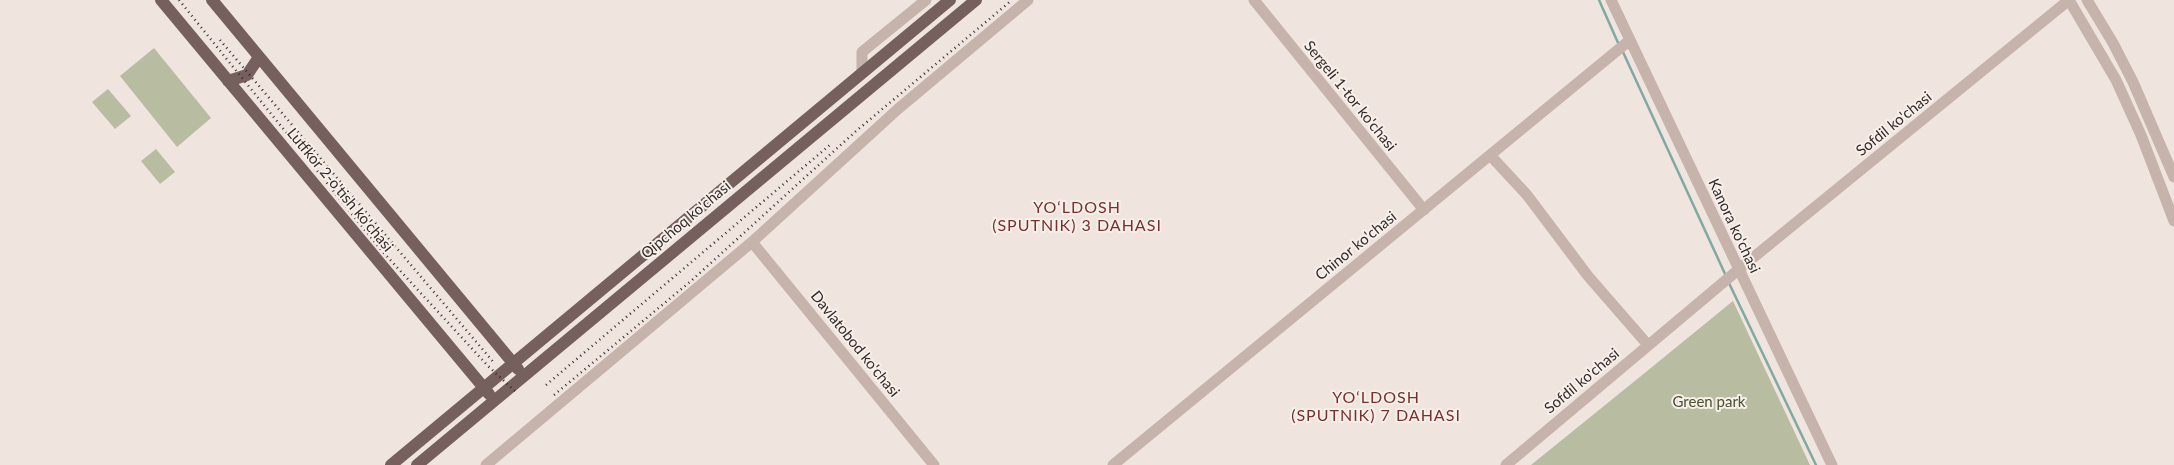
<!DOCTYPE html>
<html>
<head>
<meta charset="utf-8">
<style>
	body { margin:0 }
	canvas { display:block; background:#efe4de }
</style>
</head>
<body>
<canvas width="2174" height="465"></canvas>
<script>
const ctx = document.querySelector('canvas').getContext('2d');
ctx.lineJoin = 'round';
function fillPath(path, color) {
  ctx.fillStyle = color;
  ctx.fill(path, 'evenodd');
}
function toPath(rows) {
  const path = new Path2D();
  for (const r of rows) {
    path.moveTo(r[0], r[1]);
    for (let i = 2; i < r.length; i += 2) path.lineTo(r[i], r[i + 1]);
  }
  return path;
}
function stroke(path, color, width, dash) {
  ctx.strokeStyle = color;
  ctx.lineWidth = width;
  ctx.lineCap = dash ? 'butt' : 'round';
  ctx.setLineDash(dash || []);
  ctx.stroke(path);
}
function write(font, color, halo, rows, align = 'center') {
  ctx.font = font + ' Lato,sans-serif';
  ctx.lineWidth = 4;
  ctx.setLineDash([]);
  ctx.textBaseline = 'middle';
  ctx.strokeStyle = halo;
  ctx.fillStyle = color;
  for (const [text, x, y, turn = 0] of rows) {
    ctx.save();
    ctx.translate(x, y);
    ctx.rotate((+turn || 0) * Math.PI / 180);
    ctx.textAlign = isNaN(turn) ? turn : align;
    if (halo) ctx.strokeText(text, 0, 0);
    ctx.fillText(text, 0, 0);
    ctx.restore();
  }
}
const green = toPath([
	[154,48,211,118,177,147,120,76],
	[108,89,131,116,115,129,92,102],
	[156,149,175,172,160,184,141,161],
	[1733,301,1810,465,1531,465,1641,376]
]);
const stream = toPath([
	[1599,0,1619,45],
	[1623,52,1726,276],
	[1728,281,1816,465]
]);
const minor = toPath([
	[1254,0,1424,210],
	[1611,0,1832,465],
	[2069,0,2116,80,2141,135,2174,221],
	[2087,0,2113,43,2133,82,2174,177],
	[862,73,862,52,926,0],
	[1490,155,1527,195,1588,276,1648,345],
	[752,242,934,465],
	[486,465,752,242,898,109,1028,0],
	[1113,465,1630,40],
	[1506,465,1738,270,2069,0]
]);
const major = toPath([
	[161,0,489,394],
	[212,0,518,369],
	[228,81,247,75,259,57],
	[391,465,950,0],
	[417,465,976,0]
]);
const rail = toPath([
	[179,0,382,251,488,366,516,392],
	[220,40,495,364],
	[546,385,831,144],
	[554,395,691,281,855,132,1012,0]
]);
const streetNames = [
	["Sergeli 1-tor ko'chasi",1350,96,51],
	["Sofdil ko'chasi",1894,124,-39],
	["Lutfkor 2-o'tish ko'chasi",340,190,50],
	["Qipchoq ko'chasi",686,220,-40],
	["Kanora ko'chasi",1734,226,65],
	["Chinor ko'chasi",1356,246,-39],
	["Davlatobod ko'chasi",855,344,51],
	["Sofdil ko'chasi",1582,381,-40]
];
const parkNames = [
	["Green park",1709,402]
];
const neighbourhoodNames = [
	["YO‘LDOSH",1077,208],
	["(SPUTNIK) 3 DAHASI",1077,226],
	["YO‘LDOSH",1376,398],
	["(SPUTNIK) 7 DAHASI",1376,416]
];
fillPath(green, '#b8bca0');
stroke(stream, '#81a9a3', 2.5);
stroke(minor, '#c6b3ab', 11);
stroke(major, '#75605d', 12);
stroke(rail, '#352b2a', 2.5, [1, 4]);
write('15px', '#352b2a', '#f7efea', streetNames);
write('15px', '#4a5030', '#f7efea', parkNames);
ctx.letterSpacing = '1px';
write('16px', '#79312d', '#f7efea', neighbourhoodNames);
ctx.letterSpacing = '0px';
</script>
</body>
</html>
